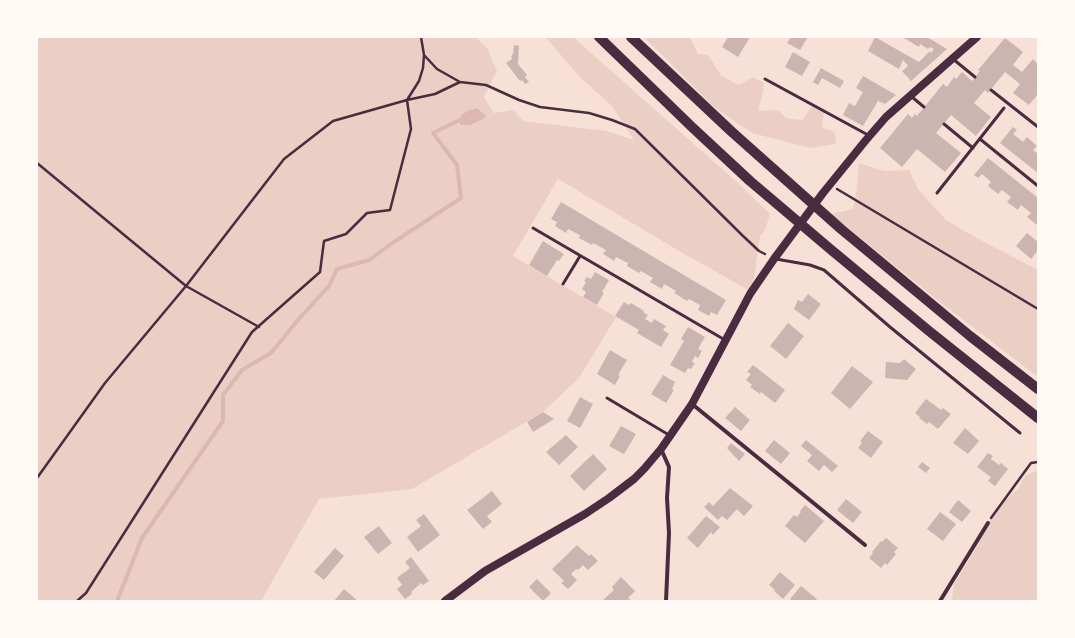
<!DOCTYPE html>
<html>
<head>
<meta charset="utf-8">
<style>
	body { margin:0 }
	#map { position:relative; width:1075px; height:638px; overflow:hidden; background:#f7e1d7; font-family:"Fira Sans Condensed",sans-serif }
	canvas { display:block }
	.frame { position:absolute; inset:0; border:38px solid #fffaf5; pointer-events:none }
</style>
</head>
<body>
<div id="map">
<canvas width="1075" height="638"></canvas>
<div class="frame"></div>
</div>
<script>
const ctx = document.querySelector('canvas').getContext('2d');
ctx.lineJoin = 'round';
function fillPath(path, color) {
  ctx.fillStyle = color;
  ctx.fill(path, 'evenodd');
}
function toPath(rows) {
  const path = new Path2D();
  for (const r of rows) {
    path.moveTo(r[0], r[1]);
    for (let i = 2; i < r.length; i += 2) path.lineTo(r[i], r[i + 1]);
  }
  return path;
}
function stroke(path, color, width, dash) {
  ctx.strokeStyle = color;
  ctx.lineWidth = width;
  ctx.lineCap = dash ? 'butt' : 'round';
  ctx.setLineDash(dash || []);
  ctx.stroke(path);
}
const green = toPath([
	[37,37,475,37,487,48,497,71,484,97,494,113,514,110,523,121,607,131,634,140,612,106,581,78,545,37,573,37,739,184,770,214,765,230,760,236,752,292,686,255,558,179,513,256,616,317,579,378,543,412,412,489,319,499,261,601,37,601],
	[644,37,690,37,698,54,708,55,721,75,738,85,753,77,764,83,763,92,758,111,778,110,786,118,802,120,813,105,824,111,822,128,835,132,836,144,810,148,752,133,714,107],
	[859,163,884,171,909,170,918,189,946,220,973,236,1038,270,1038,377,941,303,831,214,853,209,856,195],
	[1038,470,1038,601,952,601,954,584,971,557,999,505,1018,489,1025,476]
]);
const water = toPath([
	[477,108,486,116,483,119,470,125,460,125,461,115,471,109,473,110]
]);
const stream = toPath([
	[117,601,142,538,223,421,223,395,242,370,271,353,298,320,329,286,337,269,369,260,394,242,461,198,457,165,433,133,464,118]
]);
const building = toPath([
	[728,37,750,37,738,57,722,47],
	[791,37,808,37,800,50,787,43],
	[875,37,919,62,930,51,931,53,934,49,930,47,928,49,920,44,919,47,902,37,927,37,947,49,911,81,902,71,908,66,903,60,899,69,868,51],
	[1005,38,1023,52,1013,65,1022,72,1033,59,1038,64,1038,94,1029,105,1013,93,1020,84,1005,72,988,93,985,90,974,103,991,117,976,136,951,115,936,133,961,153,945,172,917,149,902,167,880,148,908,114,912,118,915,114,917,116,943,84,947,87,954,77,956,79,962,72,972,81,980,71,978,70],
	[514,45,519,46,518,64,527,75,525,77,529,82,525,84,522,80,520,81,506,63,512,59,511,56,513,54],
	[793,52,810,62,802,76,785,67],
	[821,68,844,81,840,88,822,78,818,85,813,82],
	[863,76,896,95,885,104,878,101,863,126,843,115,849,103,855,106,863,92,856,88],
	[1013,127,1017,130,1013,134,1023,142,1027,137,1037,146,1033,150,1038,154,1038,173,1000,143],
	[988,158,1038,198,1037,225,1027,217,1031,213,1021,205,1018,210,1007,202,1011,197,1002,190,998,194,988,186,991,182,982,174,978,178,974,175],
	[561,202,726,300,717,315,711,312,709,316,698,310,700,305,689,299,687,301,674,293,676,291,664,284,662,289,650,282,653,278,641,271,639,273,632,269,627,266,628,263,616,257,614,261,608,257,603,254,606,250,593,243,592,245,579,238,580,235,568,229,566,233,555,226,557,222,551,219],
	[1027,233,1038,242,1038,250,1031,259,1016,246],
	[543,241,564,254,559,261,557,260,547,276,529,265],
	[595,272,609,280,602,292,604,293,597,305,583,297,586,292,582,289,586,282,584,281,587,277,591,279],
	[808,294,821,304,809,320,794,309,798,300,802,302],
	[624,302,629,305,631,303,644,311,643,312,648,315,645,319,652,323,654,319,666,326,663,330,669,334,661,347,637,333,639,330,615,316],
	[788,323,804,336,786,359,770,346],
	[688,327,705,337,698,349,702,351,698,358,695,356,692,362,695,363,691,369,688,368,685,373,670,365,684,341,681,339],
	[610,350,627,360,618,375,620,376,615,385,597,374],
	[904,359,916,369,907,380,885,378,886,362,900,363],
	[753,365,785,390,775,403,761,392,760,394,750,387,752,385,746,380,751,374,747,372],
	[852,366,873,382,850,409,831,393],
	[663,375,675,382,672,389,674,390,666,403,651,394],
	[580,397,593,404,580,428,567,421],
	[926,399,941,410,943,408,951,414,938,429,929,422,927,424,919,418,920,417,915,413],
	[735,407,750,420,741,431,725,418],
	[543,412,554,419,533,432,527,422],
	[621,426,636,434,624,454,609,446],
	[965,428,979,441,968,454,953,443],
	[868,431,883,442,871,458,858,448,862,443,860,441],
	[566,435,578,447,559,465,546,452],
	[774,440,790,453,781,464,765,451],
	[806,440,838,466,832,472,824,465,819,471,807,461,812,455,801,446],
	[731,443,745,454,739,461,727,448],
	[988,453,993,456,991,459,999,465,1001,463,1008,469,995,486,988,481,991,477,977,467],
	[593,454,607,469,584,491,570,476],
	[922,462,930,468,926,473,918,467],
	[730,488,753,506,744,516,737,509,727,520,722,516,718,520,704,507,709,502,713,506],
	[492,491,502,504,487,516,492,522,483,529,467,510],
	[846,499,862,512,853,523,837,510],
	[958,500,971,511,962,522,949,512],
	[805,505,824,521,805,543,785,526,794,515,797,517,801,512,800,511],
	[940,512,956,524,943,541,927,529],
	[424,514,440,535,418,552,407,537,421,526,416,520],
	[706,516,720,527,713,535,711,532,698,548,687,538],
	[379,526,392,543,378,554,364,537],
	[886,538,898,548,894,552,896,554,887,565,885,563,881,568,869,558,873,553,872,552,881,541,882,542],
	[577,545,589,556,591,554,598,561,588,570,583,565,578,570,576,569,571,574,577,580,568,589,561,583,564,581,552,569],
	[335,548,344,556,324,580,314,572],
	[411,557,429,581,423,585,421,583,411,592,412,594,405,599,397,589,402,585,397,578,410,568,405,562],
	[780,572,795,585,783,599,774,591,775,590,769,585],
	[621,577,635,591,628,598,632,601,602,601,614,590,612,587],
	[537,579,551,593,543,601,529,587],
	[801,586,817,599,816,600,817,601,793,601,790,599],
	[344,589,358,601,334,601]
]);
const path = toPath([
	[424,55,437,69,460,82],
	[37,163,186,286,259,327],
	[837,189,1038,309],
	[37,478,105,383,186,286,284,159,333,121,407,100,435,94,460,82,486,85,519,100,540,107,589,113,612,120,635,129,742,235,759,251,765,254],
	[991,518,1031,463,1038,462],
	[77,601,86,593,252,332,320,272,324,241,346,234,367,213,390,210,411,129,407,100,419,81,423,68,424,55,421,37]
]);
const service = toPath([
	[953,59,975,77],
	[765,79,868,135],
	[991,90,1038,127],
	[912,97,924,107],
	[944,124,973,148],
	[980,139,1038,186],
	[937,193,1004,108],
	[533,228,725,340],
	[776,259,810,265,824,270,890,327,1020,433],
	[563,284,580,256],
	[607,398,669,435]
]);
const minor = toPath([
	[692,404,865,545],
	[661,449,669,467,667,498,669,533,666,601],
	[940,601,988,523]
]);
const secondary = toPath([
	[445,601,485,571,585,514,609,498,634,479,644,469,661,449,692,404,750,294,774,259,823,193,866,140,886,117,977,37]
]);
const trunk = toPath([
	[599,37,693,128,750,181,829,248,929,331,1038,418],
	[631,37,732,132,841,229,970,336,1038,389]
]);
fillPath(green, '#ebcfc5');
fillPath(water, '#dcb8b0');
stroke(stream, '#dcb8b0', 4);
fillPath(building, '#ccb4b1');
stroke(path, '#4a2c40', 2.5);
stroke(service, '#4a2c40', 3);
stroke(minor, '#4a2c40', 4);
stroke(secondary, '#4a2c40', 8);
stroke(trunk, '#4a2c40', 10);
</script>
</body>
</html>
